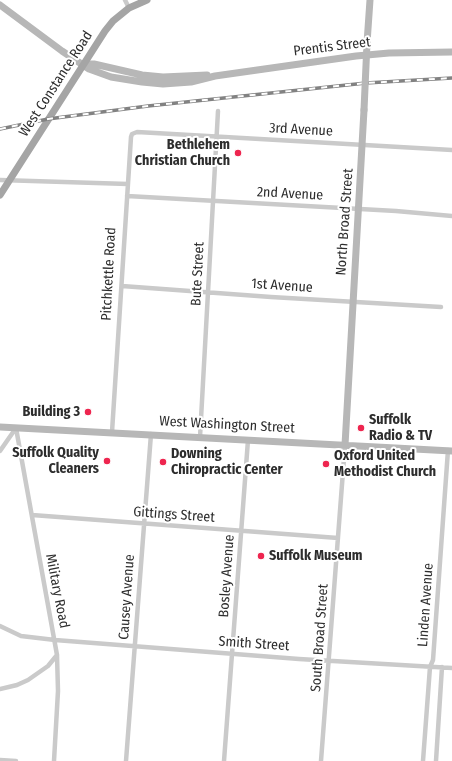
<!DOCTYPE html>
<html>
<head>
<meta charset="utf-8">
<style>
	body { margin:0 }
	canvas { display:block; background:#fff }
</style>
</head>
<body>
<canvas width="452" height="761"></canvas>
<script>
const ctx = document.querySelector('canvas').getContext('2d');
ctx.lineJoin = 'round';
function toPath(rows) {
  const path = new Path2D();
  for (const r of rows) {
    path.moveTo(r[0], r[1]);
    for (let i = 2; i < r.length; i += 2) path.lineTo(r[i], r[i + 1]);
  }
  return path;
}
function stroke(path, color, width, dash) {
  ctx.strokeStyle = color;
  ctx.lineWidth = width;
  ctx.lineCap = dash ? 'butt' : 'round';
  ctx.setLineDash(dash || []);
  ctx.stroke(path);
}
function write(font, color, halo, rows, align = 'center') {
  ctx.font = font + ' "Fira Sans Condensed",sans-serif';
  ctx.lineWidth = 4;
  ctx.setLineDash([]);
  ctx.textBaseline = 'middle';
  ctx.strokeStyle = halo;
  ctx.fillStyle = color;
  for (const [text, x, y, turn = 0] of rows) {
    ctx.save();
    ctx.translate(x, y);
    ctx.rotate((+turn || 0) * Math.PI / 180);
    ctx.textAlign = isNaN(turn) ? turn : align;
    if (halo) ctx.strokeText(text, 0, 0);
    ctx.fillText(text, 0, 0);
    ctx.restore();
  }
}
const street = toPath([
	[125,0,129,8],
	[0,180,128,184],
	[127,196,396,211,452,216],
	[122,286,271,297,441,307],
	[16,428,57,655,58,691,54,761],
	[112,432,131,137,132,134,137,132,155,133,452,150],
	[200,437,218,111],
	[0,451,16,428],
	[32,515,338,538],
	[0,626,21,636,55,640,299,659,452,668],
	[0,689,17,685,28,680,48,666,57,655],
	[0,760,16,761],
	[126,761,151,434],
	[224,761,248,440],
	[321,761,345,445],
	[423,761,430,667,433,660,448,450],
	[436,761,442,667]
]);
const secondary = toPath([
	[0,5,62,51,89,69,111,77,142,82,163,84,191,82,215,76,356,56,389,53,452,52],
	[367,43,370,0],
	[83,64,94,64,142,75,163,77,207,75],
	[0,427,452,451],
	[345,445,364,110]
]);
const primary = toPath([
	[0,195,105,31,113,21,129,8,147,0]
]);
const rail = toPath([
	[0,129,48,119,148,106,366,83,452,78]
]);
const secondaryBridge = toPath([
	[364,110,367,43]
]);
const markers = [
	[238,153,4,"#ee254f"],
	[88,412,4,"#ee254f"],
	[361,428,4,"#ee254f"],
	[107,461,4,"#ee254f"],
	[163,462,4,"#ee254f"],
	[326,464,4,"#ee254f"],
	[261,556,4,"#ee254f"]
];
const streetNames = [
	["Prentis Street",332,47,-7],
	["West Constance Road",56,84,-57],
	["3rd Avenue",301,130,3],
	["2nd Avenue",290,194,3],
	["North Broad Street",345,222,-86],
	["Pitchkettle Road",109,274,-87],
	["Bute Street",198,274,-87],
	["1st Avenue",282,286,4],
	["West Washington Street",227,425,3],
	["Gittings Street",174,515,4],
	["Bosley Avenue",227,576,-86],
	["Military Road",57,591,79],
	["Causey Avenue",127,597,-86],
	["Linden Avenue",426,605,-86],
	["South Broad Street",320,638,-86],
	["Smith Street",254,644,4]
];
const poiNames = [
	["Bethlehem",230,145,"right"],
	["Christian Church",230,161,"right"],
	["Building 3",80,412,"right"],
	["Suffolk",369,420],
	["Radio & TV",369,436],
	["Suffolk Quality",99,453,"right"],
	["Cleaners",99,469,"right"],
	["Downing",171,454],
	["Chiropractic Center",171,470],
	["Oxford United",334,456],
	["Methodist Church",334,472],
	["Suffolk Museum",269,556]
];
stroke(street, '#cacaca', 4.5);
stroke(secondary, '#b7b7b7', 7);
stroke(primary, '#a5a5a5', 7);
stroke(rail, '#828282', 3.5);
stroke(rail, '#fff', 2, [6]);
stroke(secondaryBridge, '#b7b7b7', 7);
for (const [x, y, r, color] of markers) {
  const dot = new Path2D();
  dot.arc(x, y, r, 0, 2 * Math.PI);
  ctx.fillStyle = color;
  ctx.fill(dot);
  stroke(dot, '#fff', 1.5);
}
write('14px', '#2d2d2d', '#fff', streetNames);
write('bold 14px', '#2d2d2d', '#fff', poiNames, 'left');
</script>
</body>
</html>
